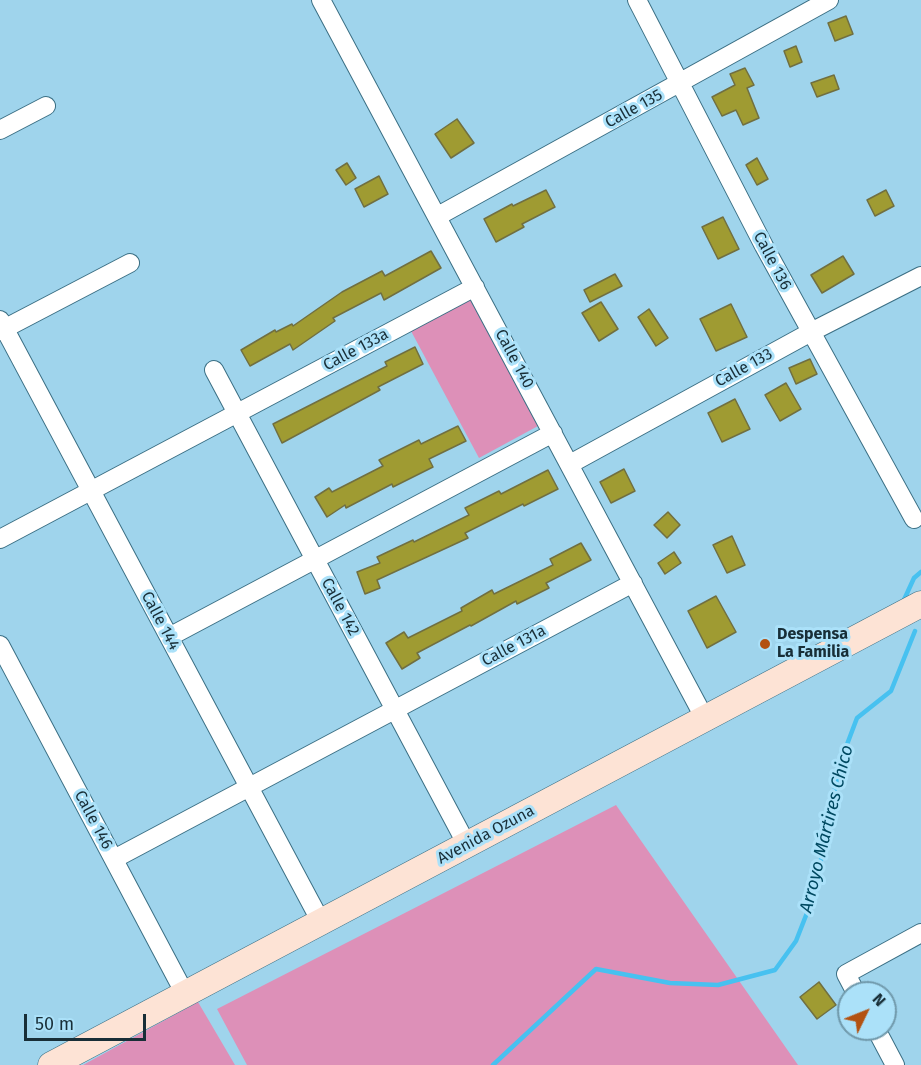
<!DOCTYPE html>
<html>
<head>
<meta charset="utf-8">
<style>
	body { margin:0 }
	#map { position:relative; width:921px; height:1065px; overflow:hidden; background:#9fd4ec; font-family:"Fira Sans",sans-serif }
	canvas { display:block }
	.north { position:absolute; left:837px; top:981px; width:60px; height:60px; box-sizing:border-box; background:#abe1f9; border:2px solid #7099ab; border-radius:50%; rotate:47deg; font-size:16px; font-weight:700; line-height:24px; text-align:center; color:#182e37 }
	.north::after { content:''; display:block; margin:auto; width:21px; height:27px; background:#b35212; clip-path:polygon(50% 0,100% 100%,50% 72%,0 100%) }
	.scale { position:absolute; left:24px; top:1014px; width:122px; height:27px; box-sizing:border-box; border:3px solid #182e37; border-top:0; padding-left:8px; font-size:18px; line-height:21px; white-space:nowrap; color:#182e37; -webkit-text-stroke:4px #abe1f9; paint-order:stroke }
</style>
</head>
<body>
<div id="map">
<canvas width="921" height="1065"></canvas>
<div class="north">N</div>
<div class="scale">50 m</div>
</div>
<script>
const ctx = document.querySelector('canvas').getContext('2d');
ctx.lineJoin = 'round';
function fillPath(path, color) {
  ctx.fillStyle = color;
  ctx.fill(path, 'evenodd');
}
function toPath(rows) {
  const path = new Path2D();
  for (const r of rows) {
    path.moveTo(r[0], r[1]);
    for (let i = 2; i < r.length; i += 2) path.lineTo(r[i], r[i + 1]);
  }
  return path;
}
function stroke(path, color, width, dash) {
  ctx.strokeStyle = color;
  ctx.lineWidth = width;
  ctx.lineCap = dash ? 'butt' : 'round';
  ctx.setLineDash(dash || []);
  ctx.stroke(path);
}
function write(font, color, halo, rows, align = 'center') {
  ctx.font = font + ' "Fira Sans",sans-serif';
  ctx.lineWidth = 6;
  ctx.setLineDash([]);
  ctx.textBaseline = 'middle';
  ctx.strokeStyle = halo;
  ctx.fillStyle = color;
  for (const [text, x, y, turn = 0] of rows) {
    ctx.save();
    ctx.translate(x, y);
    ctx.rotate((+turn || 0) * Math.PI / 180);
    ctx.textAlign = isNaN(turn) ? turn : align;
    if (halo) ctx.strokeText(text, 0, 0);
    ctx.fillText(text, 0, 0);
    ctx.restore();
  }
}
const green = toPath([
	[471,299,538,426,479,458,411,331],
	[616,805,798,1065,247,1065,217,1009],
	[198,1002,235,1065,83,1065]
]);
const stream = toPath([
	[903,602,914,578,921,572],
	[493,1065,596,969,670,983,718,985,775,970,796,941,814,895,840,763,857,718,891,691,915,631]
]);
const building = toPath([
	[846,16,853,34,835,41,828,23,846,16],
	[796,46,802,62,790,67,784,51,796,46],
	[745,68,754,85,747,88,759,118,743,125,736,110,722,116,712,97,735,85,730,74,745,68],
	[834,75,839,89,817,97,811,83,834,75],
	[457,119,474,143,451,158,435,134,457,119],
	[757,158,768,179,757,185,746,165,757,158],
	[347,163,356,178,346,185,336,170,347,163],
	[379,176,388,194,364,207,355,189,379,176],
	[546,190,555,207,522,224,524,227,496,242,484,219,512,204,513,206,546,190],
	[886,190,894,206,875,216,867,200,886,190],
	[723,217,739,249,718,259,702,227,723,217],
	[431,251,441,268,384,300,381,293,333,318,335,321,293,350,290,344,250,366,241,350,275,330,276,332,292,324,293,326,342,292,382,271,385,276,431,251],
	[843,256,854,274,822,293,811,275,843,256],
	[615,274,622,286,590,302,584,290,615,274],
	[601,302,618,329,599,341,582,313,601,302],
	[731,304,747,337,716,351,700,319,731,304],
	[649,309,668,338,656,346,638,317,649,309],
	[415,347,423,364,378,387,380,390,282,443,273,424,387,366,385,362,415,347],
	[810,359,817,374,796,384,789,368,810,359],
	[786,383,801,409,780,421,765,395,786,383],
	[735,399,750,429,722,442,708,413,735,399],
	[458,426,466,441,429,459,433,467,393,487,392,484,346,508,345,505,327,517,315,497,329,488,332,492,383,466,379,460,419,440,421,444,458,426],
	[624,469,635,491,611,503,600,482,624,469],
	[548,470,558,489,524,506,523,504,465,533,468,538,377,580,380,588,365,594,357,572,380,563,377,557,413,540,414,542,469,515,465,508,499,491,501,494,548,470],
	[668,512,680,525,667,538,654,525,668,512],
	[732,536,745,565,727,573,713,545,732,536],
	[581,543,591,560,546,583,549,588,517,604,516,601,471,626,470,625,417,653,420,658,402,669,386,643,404,632,408,638,462,611,461,608,492,590,494,594,553,565,550,559,581,543],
	[674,552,681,563,665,574,658,563,674,552],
	[716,596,736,632,707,648,688,611,716,596],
	[819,982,836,1005,817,1019,800,997,819,982]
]);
const street = toPath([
	[321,0,705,719],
	[637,0,764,246,914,519],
	[0,130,46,106],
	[438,216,829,0],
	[0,320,321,922],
	[0,331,130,263],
	[214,370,467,845],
	[570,464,811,332,921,276],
	[0,539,475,287],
	[169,637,553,433],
	[0,645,185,994],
	[114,859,633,583],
	[856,993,846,974,921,933],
	[876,1029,895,1065]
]);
const secondary = toPath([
	[51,1065,921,604]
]);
const markers = [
	[765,644,6,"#b35212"]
];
const streetNames = [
	["Calle 135",634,109,-29],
	["Calle 136",772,261,62],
	["Calle 133a",356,350,-28],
	["Calle 140",514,359,62],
	["Calle 133",744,368,-29],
	["Calle 142",340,607,62],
	["Calle 144",160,621,62],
	["Calle 131a",514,646,-28],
	["Calle 146",93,820,62],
	["Avenida Ozuna",486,835,-28]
];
const poiNames = [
	["Despensa",777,635],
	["La Familia",777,653]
];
const waterNames = [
	["Arroyo Mártires Chico",827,829,-76]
];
fillPath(green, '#dd90b8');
stroke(stream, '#47c1f0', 4.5);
fillPath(building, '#9f9b32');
stroke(building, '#706f41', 1.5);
stroke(street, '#3b6f84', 20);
stroke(secondary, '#3b6f84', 27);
stroke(street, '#fff', 18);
stroke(secondary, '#fde3d5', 26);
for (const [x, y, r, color] of markers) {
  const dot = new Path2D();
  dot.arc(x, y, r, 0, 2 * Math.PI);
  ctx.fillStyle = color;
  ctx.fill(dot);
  stroke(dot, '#abe1f9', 2);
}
write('16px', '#182e37', '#abe1f9', streetNames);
write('bold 16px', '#182e37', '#abe1f9', poiNames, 'left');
write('italic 18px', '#004961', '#abe1f9', waterNames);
</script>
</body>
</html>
